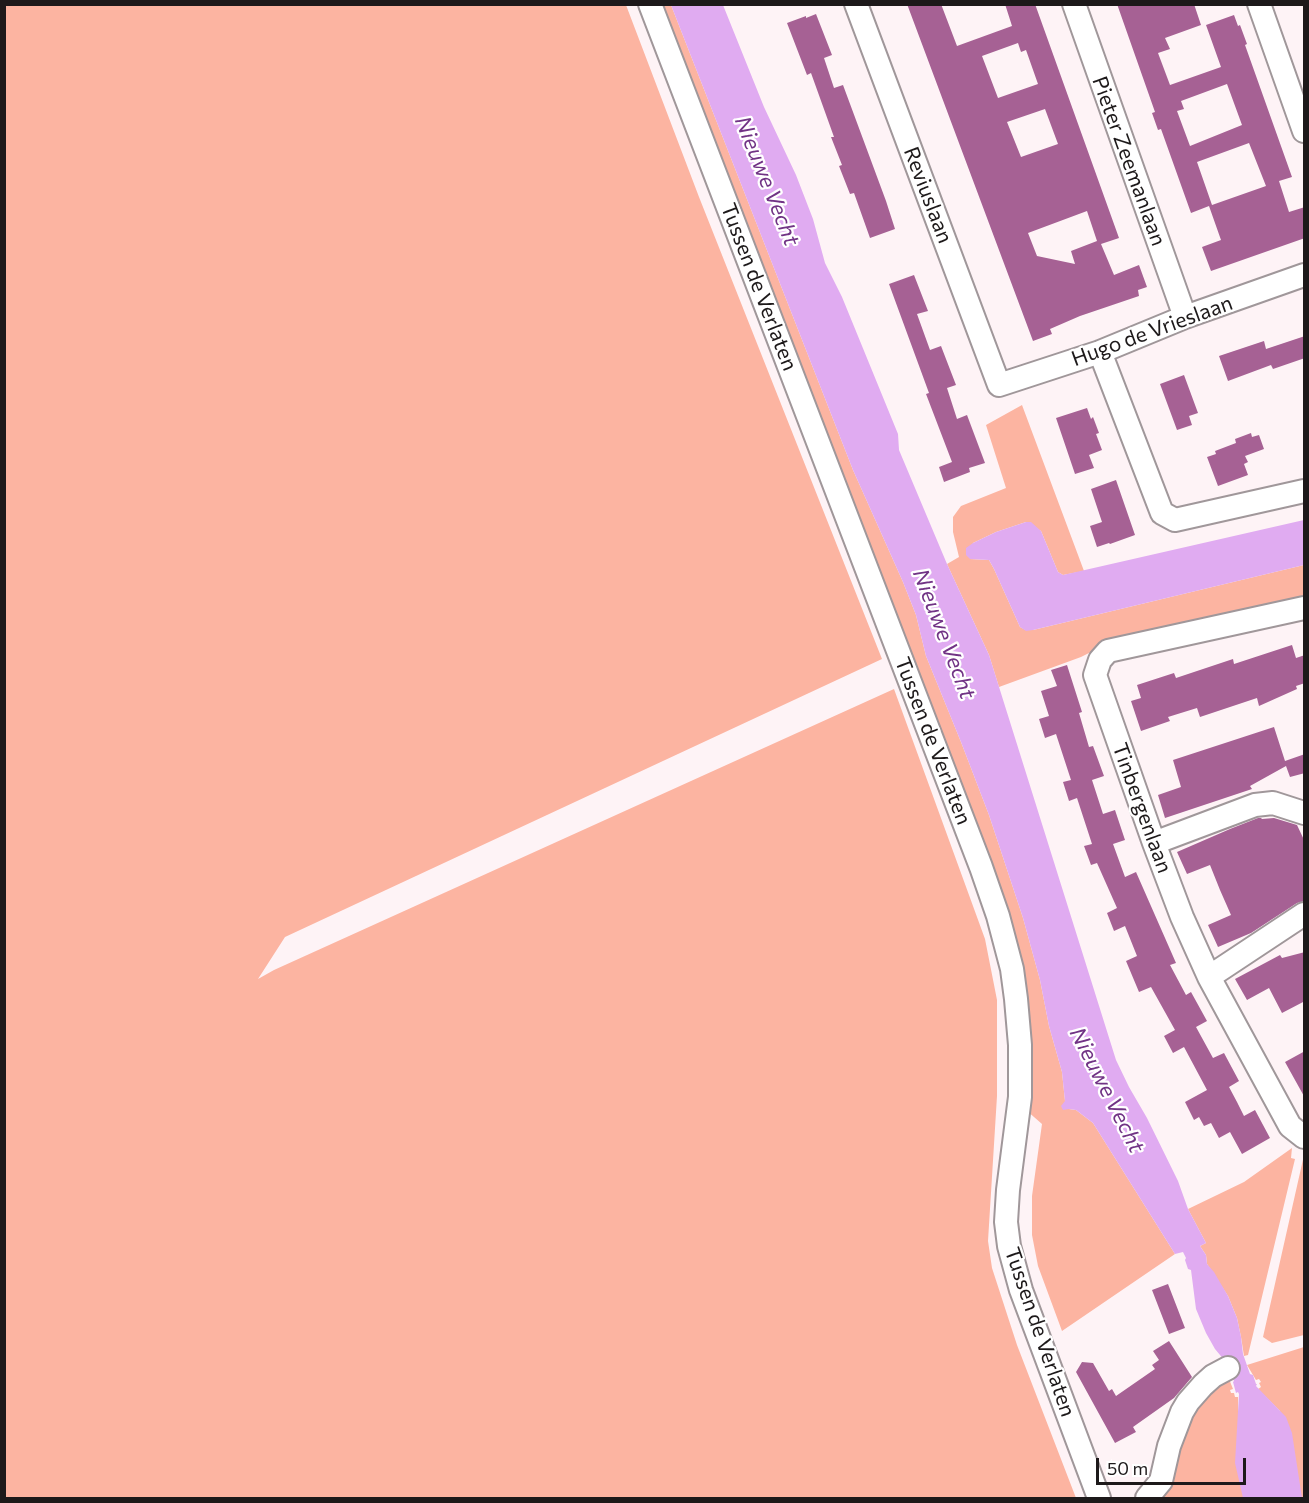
<!DOCTYPE html>
<html>
<head>
<meta charset="utf-8">
<style>
	body { margin:0 }
	#map { position:relative; width:1309px; height:1503px; overflow:hidden; background:#fef3f6; font-family:Commissioner,sans-serif }
	canvas { display:block }
	.frame { position:absolute; inset:0; border:6px solid #1d191a; pointer-events:none }
	.scale { position:absolute; left:1096px; top:1458px; width:150px; height:27px; box-sizing:border-box; border:3px solid #1d191a; border-top:0; padding-left:8px; font-size:18px; line-height:21px; white-space:nowrap; color:#1d191a; -webkit-text-stroke:4px #fff; paint-order:stroke }
</style>
</head>
<body>
<div id="map">
<canvas width="1309" height="1503"></canvas>
<div class="frame"></div>
<div class="scale">50 m</div>
</div>
<script>
const ctx = document.querySelector('canvas').getContext('2d');
ctx.lineJoin = 'round';
function fillPath(path, color) {
  ctx.fillStyle = color;
  ctx.fill(path, 'evenodd');
}
function toPath(rows) {
  const path = new Path2D();
  for (const r of rows) {
    path.moveTo(r[0], r[1]);
    for (let i = 2; i < r.length; i += 2) path.lineTo(r[i], r[i + 1]);
  }
  return path;
}
function stroke(path, color, width, dash) {
  ctx.strokeStyle = color;
  ctx.lineWidth = width;
  ctx.lineCap = dash ? 'butt' : 'round';
  ctx.setLineDash(dash || []);
  ctx.stroke(path);
}
function write(font, color, halo, rows, align = 'center') {
  ctx.font = font + ' Commissioner,sans-serif';
  ctx.lineWidth = 4.5;
  ctx.setLineDash([]);
  ctx.textBaseline = 'middle';
  ctx.strokeStyle = halo;
  ctx.fillStyle = color;
  for (const [text, x, y, turn = 0] of rows) {
    ctx.save();
    ctx.translate(x, y);
    ctx.rotate((+turn || 0) * Math.PI / 180);
    ctx.textAlign = isNaN(turn) ? turn : align;
    if (halo) ctx.strokeText(text, 0, 0);
    ctx.fillText(text, 0, 0);
    ctx.restore();
  }
}
const green = toPath([
	[4,5,626,5,699,197,882,659,285,937,258,979,274,970,894,689,985,939,997,1000,997,1096,988,1241,992,1268,1017,1345,1076,1498,5,1498],
	[658,5,671,5,853,470,903,582,916,615,926,656,961,742,989,815,1023,918,1040,980,1049,1026,1062,1072,1065,1101,1069,1109,1076,1110,1093,1123,1175,1254,1062,1331,1038,1266,1032,1235,1032,1196,1042,1124,1026,1110,1022,991],
	[1022,405,1084,571,1063,575,1058,572,1041,531,1026,522,996,532,973,543,970,559,989,560,994,569,1020,627,1026,630,1033,630,1304,565,1304,598,1113,641,1081,657,999,687,989,655,947,564,959,557,953,532,953,517,961,506,1006,488,986,425],
	[1292,1148,1291,1158,1295,1159,1248,1355,1244,1356,1241,1337,1237,1318,1228,1296,1207,1264,1206,1255,1200,1246,1206,1243,1188,1209,1244,1182],
	[1304,1155,1304,1335,1272,1343,1263,1337],
	[1304,1347,1304,1498,1157,1498,1187,1418,1227,1374,1233,1389,1230,1390,1231,1393,1234,1393,1235,1397,1238,1397,1238,1428,1280,1411,1258,1389,1261,1387,1259,1383,1261,1382,1259,1379,1256,1380,1247,1365]
]);
const water = toPath([
	[671,5,723,5,764,107,796,175,813,219,825,263,842,297,898,434,899,450,947,564,989,655,1116,1060,1129,1087,1147,1118,1178,1181,1188,1209,1206,1243,1200,1246,1206,1255,1207,1264,1214,1272,1228,1296,1237,1318,1241,1337,1243,1354,1250,1374,1253,1375,1256,1384,1257,1384,1256,1386,1286,1417,1292,1433,1302,1498,1243,1498,1235,1463,1239,1394,1238,1392,1236,1393,1233,1382,1234,1381,1225,1361,1215,1349,1206,1333,1196,1309,1191,1270,1188,1269,1185,1260,1186,1258,1183,1252,1175,1254,1093,1123,1076,1110,1069,1109,1063,1110,1061,1106,1065,1101,1062,1072,1049,1026,1040,980,1023,918,989,815,961,742,926,656,916,615,903,582,853,470],
	[1304,520,1304,565,1033,630,1026,631,1020,627,994,569,989,560,970,559,966,555,966,548,973,543,996,532,1026,522,1031,522,1041,531,1058,572,1063,575]
]);
const building = toPath([
	[907,4,941,4,957,46,1012,26,1005,4,1035,4,1119,238,1101,244,1114,275,1139,265,1147,287,1138,290,1139,296,1080,316,1050,329,1052,334,1033,341],
	[1018,43,1021,52,1026,50,1038,84,998,98,982,56],
	[1045,109,1058,144,1021,157,1007,122],
	[1087,211,1097,241,1071,251,1075,264,1037,256,1028,233],
	[1117,4,1194,4,1201,25,1165,38,1170,49,1158,53,1170,85,1221,67,1206,25,1234,15,1238,26,1240,25,1247,44,1245,45,1292,177,1279,181,1289,212,1305,207,1305,238,1211,271,1202,247,1221,240,1209,206,1191,213,1161,129,1158,130,1152,113,1155,112],
	[1227,84,1242,125,1190,146,1177,111,1184,109,1181,101],
	[1249,143,1266,186,1212,205,1197,162],
	[816,14,832,55,824,58,834,88,843,85,886,201,895,229,870,238,854,193,850,194,839,166,842,165,831,137,834,137,811,73,807,75,787,23,806,16,806,18],
	[914,275,928,311,917,314,930,350,941,346,956,385,947,388,957,419,967,415,985,463,969,468,970,472,944,482,939,467,952,462,926,394,929,393,889,284],
	[1305,336,1305,358,1273,369,1271,365,1228,381,1219,356,1264,341,1266,349],
	[1184,375,1198,413,1189,416,1192,425,1177,430,1160,384],
	[1087,408,1091,419,1093,417,1099,433,1096,434,1102,450,1089,455,1094,468,1075,474,1056,418],
	[1251,433,1252,437,1259,435,1264,449,1245,456,1248,462,1244,464,1248,475,1218,486,1207,457,1216,454,1215,451,1236,443,1235,439],
	[1116,480,1135,535,1110,544,1109,543,1097,547,1090,526,1102,522,1091,489],
	[1292,645,1296,658,1305,655,1305,683,1296,686,1297,689,1259,706,1257,698,1200,717,1197,708,1168,717,1170,721,1141,731,1131,701,1141,698,1137,685,1174,673,1176,678,1233,659,1234,664],
	[1067,665,1082,712,1079,713,1089,747,1093,746,1104,776,1092,780,1103,814,1115,810,1125,840,1113,844,1125,877,1136,872,1176,963,1170,965,1186,995,1191,992,1207,1021,1196,1027,1213,1058,1224,1053,1239,1081,1229,1087,1237,1102,1244,1116,1255,1110,1270,1138,1242,1154,1230,1132,1219,1138,1211,1123,1204,1126,1199,1117,1194,1120,1185,1102,1207,1090,1184,1047,1173,1053,1164,1036,1175,1030,1151,987,1139,992,1126,961,1137,956,1125,926,1114,931,1107,913,1117,908,1097,863,1091,865,1084,846,1092,844,1077,798,1069,801,1063,782,1071,780,1056,734,1045,738,1039,719,1049,716,1041,691,1057,686,1051,670],
	[1274,727,1285,761,1305,754,1305,773,1290,777,1286,766,1250,786,1252,789,1165,818,1158,795,1181,787,1173,760],
	[1258,818,1261,818,1262,819,1274,818,1297,825,1305,842,1305,901,1297,903,1251,933,1218,947,1208,925,1231,915,1220,890,1210,865,1187,874,1177,852,1230,829],
	[1305,952,1305,1001,1282,1013,1269,988,1247,1000,1235,979,1280,955,1282,958],
	[1305,1051,1305,1098,1285,1062],
	[1168,1284,1185,1328,1169,1334,1152,1290],
	[1169,1341,1192,1377,1174,1398,1133,1427,1136,1432,1115,1443,1076,1372,1082,1362,1093,1363,1109,1391,1112,1389,1116,1396,1155,1369,1152,1365,1159,1360,1153,1351]
]);
const minor = toPath([
	[650,4,981,867,998,916,1012,969,1016,999,1020,1045,1020,1097,1008,1190,1006,1222,1009,1246,1021,1290,1099,1498],
	[856,4,999,385,1100,352,1185,317,1304,275],
	[1074,4,1185,317],
	[1259,4,1304,131],
	[1100,352,1162,513,1175,520,1304,491],
	[1304,608,1108,651,1100,660,1095,675,1154,843,1182,917,1209,977,1290,1126,1304,1137],
	[1154,843,1255,805,1273,803,1304,813],
	[1209,977,1304,914],
	[1147,1498,1161,1481,1169,1446,1182,1412,1188,1402,1203,1385,1213,1376,1228,1368]
]);
const streetNames = [
	["Pieter Zeemanlaan",1129,161,70],
	["Reviuslaan",928,195,69],
	["Tussen de Verlaten",759,287,69],
	["Hugo de Vrieslaan",1152,331,-20],
	["Tussen de Verlaten",933,741,69],
	["Tinbergenlaan",1142,808,70],
	["Tussen de Verlaten",1040,1332,71]
];
const waterNames = [
	["Nieuwe Vecht",767,181,68],
	["Nieuwe Vecht",944,634,69],
	["Nieuwe Vecht",1107,1090,63]
];
fillPath(green, '#fcb4a1');
fillPath(water, '#e0abf1');
fillPath(building, '#a66194');
stroke(minor, '#a0979a', 26);
stroke(minor, '#fff', 22);
write('21px', '#1d191a', '#fff', streetNames);
write('italic 22px', '#713385', '#fff', waterNames);
</script>
</body>
</html>
